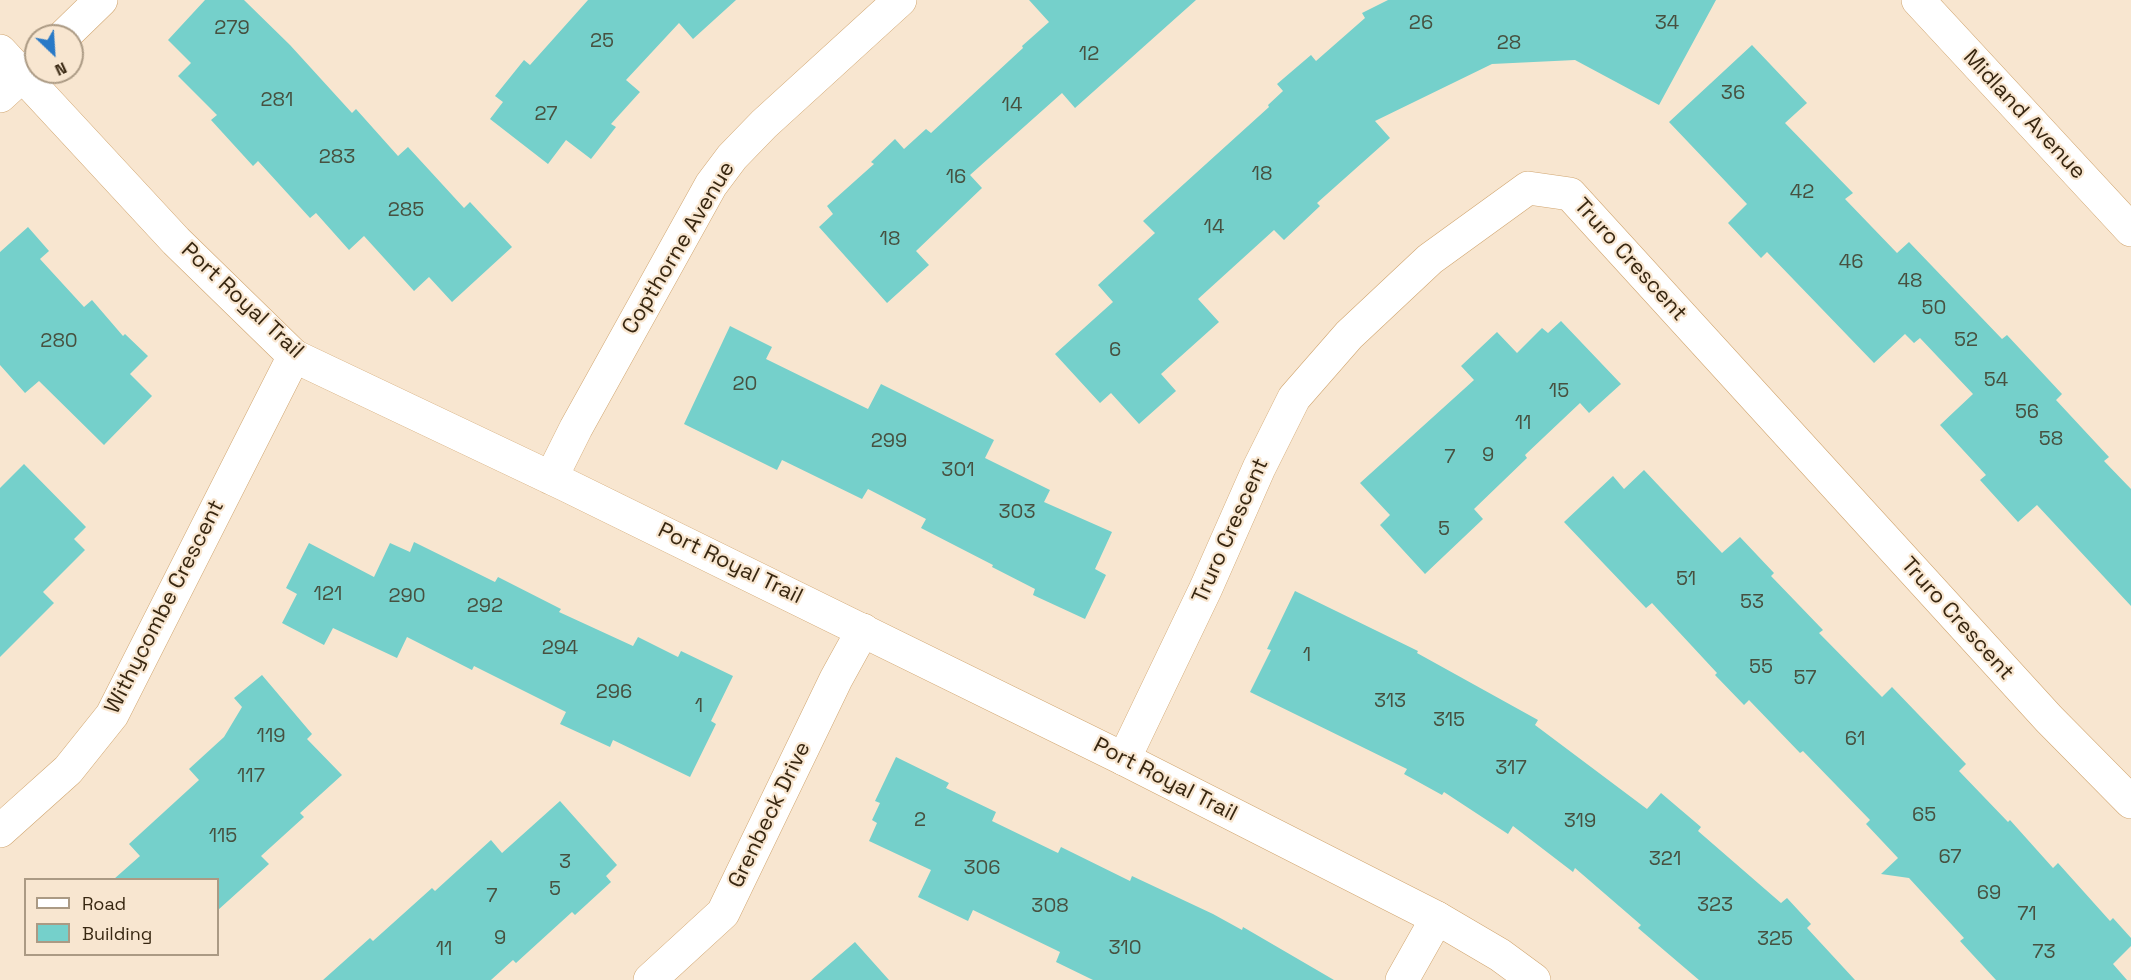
<!DOCTYPE html>
<html>
<head>
<meta charset="utf-8">
<style>
	body { margin:0 }
	#map { position:relative; width:2131px; height:980px; overflow:hidden; background:#f8e6d0; font-family:"Space Grotesk",sans-serif }
	canvas { display:block }
	.legend { position:absolute; left:24px; top:878px; width:195px; height:78px; box-sizing:border-box; background:#f8e6d0; border:2px solid #ab9a84; margin:0; padding:8px 10px; list-style:none; font-size:18px; color:#382711 }
	.legend li { display:flex; align-items:center; gap:12px; height:30px }
	.legend b { width:30px; border:2px solid #ab9a84 }
	.north { position:absolute; left:24px; top:24px; width:60px; height:60px; box-sizing:border-box; background:#f8e6d0; border:2px solid #ab9a84; border-radius:50%; rotate:155deg; font-size:16px; font-weight:700; line-height:24px; text-align:center; color:#382711 }
	.north::after { content:''; display:block; margin:auto; width:21px; height:27px; background:#2879c7; clip-path:polygon(50% 0,100% 100%,50% 72%,0 100%) }
</style>
</head>
<body>
<div id="map">
<canvas width="2131" height="980"></canvas>
<ul class="legend">
<li><b style="height:8px;background:#fff"></b>Road</li>
<li><b style="height:16px;background:#75d0cb"></b>Building</li>
</ul>
<div class="north">N</div>
</div>
<script>
const ctx = document.querySelector('canvas').getContext('2d');
ctx.lineJoin = 'round';
function fillPath(path, color) {
  ctx.fillStyle = color;
  ctx.fill(path, 'evenodd');
}
function toPath(rows) {
  const path = new Path2D();
  for (const r of rows) {
    path.moveTo(r[0], r[1]);
    for (let i = 2; i < r.length; i += 2) path.lineTo(r[i], r[i + 1]);
  }
  return path;
}
function stroke(path, color, width, dash) {
  ctx.strokeStyle = color;
  ctx.lineWidth = width;
  ctx.lineCap = dash ? 'butt' : 'round';
  ctx.setLineDash(dash || []);
  ctx.stroke(path);
}
function write(font, color, halo, rows, align = 'center') {
  ctx.font = font + ' "Space Grotesk",sans-serif';
  ctx.lineWidth = 4.5;
  ctx.setLineDash([]);
  ctx.textBaseline = 'middle';
  ctx.strokeStyle = halo;
  ctx.fillStyle = color;
  for (const [text, x, y, turn = 0] of rows) {
    ctx.save();
    ctx.translate(x, y);
    ctx.rotate((+turn || 0) * Math.PI / 180);
    ctx.textAlign = isNaN(turn) ? turn : align;
    if (halo) ctx.strokeText(text, 0, 0);
    ctx.fillText(text, 0, 0);
    ctx.restore();
  }
}
const building = toPath([
	[205,0,244,0,290,45,352,113,356,109,398,156,408,147,464,208,470,202,512,247,452,302,429,277,414,291,364,236,349,250,316,213,310,218,258,161,253,166,211,120,217,115,178,76,191,63,168,40],
	[588,0,736,0,693,39,679,23,626,80,640,92,611,124,616,127,591,159,566,140,548,164,490,119,503,102,495,96,524,60,530,65],
	[1029,0,1196,0,1075,108,1062,93,970,175,982,188,916,251,929,265,887,303,819,227,833,214,827,206,874,164,871,162,895,139,904,149,926,129,931,133,1023,48,1022,46,1049,22],
	[1388,0,1716,0,1659,105,1575,60,1492,64,1375,121,1390,138,1317,203,1320,206,1284,240,1274,230,1198,299,1219,322,1161,374,1176,391,1139,424,1111,393,1100,403,1055,354,1113,302,1098,285,1155,233,1143,221,1269,107,1268,105,1283,91,1277,84,1311,55,1316,61,1365,18,1362,13],
	[1752,45,1807,103,1785,123,1853,193,1845,199,1897,253,1909,242,2002,339,2007,335,2062,394,2056,400,2109,457,2104,461,2131,489,2131,606,2037,505,2018,522,1980,480,1986,475,1940,425,1973,394,1920,338,1914,343,1905,334,1874,363,1767,252,1761,258,1728,223,1747,204,1669,122],
	[28,227,49,251,40,259,84,307,92,300,123,336,125,334,148,356,130,374,152,396,104,445,39,381,25,393,0,365,0,252],
	[1561,321,1621,384,1589,413,1580,403,1525,455,1527,458,1474,509,1483,519,1425,574,1380,525,1390,515,1360,483,1474,380,1461,366,1497,332,1517,353,1542,328,1548,333],
	[730,326,772,347,766,359,868,409,881,384,994,440,985,458,1050,490,1044,502,1112,532,1095,569,1106,575,1085,619,1033,595,1035,589,992,567,993,565,921,528,926,519,868,489,862,499,782,460,777,470,684,424],
	[24,464,86,527,74,539,85,550,43,592,54,603,0,657,0,488],
	[1644,470,1722,553,1740,537,1774,573,1771,576,1823,630,1819,633,1882,697,1892,687,1966,764,1959,771,2008,822,2010,820,2053,868,2058,863,2110,921,2113,918,2131,938,2131,946,2113,964,2127,980,1996,980,1960,941,1964,938,1909,878,1881,874,1898,858,1866,824,1870,820,1803,751,1800,753,1749,700,1744,705,1715,675,1717,673,1652,603,1646,608,1564,522,1613,476,1624,489],
	[414,542,495,582,498,577,561,609,559,612,633,646,638,637,678,657,681,651,733,676,711,721,716,724,690,777,613,740,610,747,560,724,566,712,474,666,472,670,407,637,397,658,333,628,324,645,282,623,297,594,286,588,309,543,374,577,390,543,410,552],
	[1295,591,1418,651,1417,653,1538,720,1535,725,1647,809,1661,793,1701,827,1698,831,1781,903,1787,898,1811,924,1807,928,1855,980,1699,980,1638,928,1641,925,1575,868,1573,872,1513,826,1508,834,1444,792,1442,795,1404,774,1407,769,1250,692,1271,650,1267,649],
	[262,675,312,734,307,739,342,775,300,813,304,817,261,856,269,864,218,910,218,879,114,879,140,856,129,844,199,780,189,769,224,737,242,707,234,698],
	[896,757,949,783,946,788,996,812,992,821,1058,853,1061,847,1130,881,1132,876,1213,914,1242,930,1243,927,1334,980,1093,980,1056,962,1060,952,973,910,968,921,918,897,931,870,869,841,877,823,872,820,880,803,875,801],
	[560,801,617,865,606,876,611,882,575,915,572,912,516,963,513,960,491,980,323,980,370,938,373,941,432,888,435,891,491,840,502,853],
	[855,942,889,980,811,980]
]);
const street = toPath([
	[64,36,101,0],
	[0,96,36,63],
	[1124,759,1206,588,1259,468,1294,398,1349,335,1430,259,1528,188,1570,194,2049,719,2131,802],
	[0,831,68,770,112,715,294,356],
	[650,980,723,913,836,679,863,630],
	[1402,980,1437,918]
]);
const secondary = toPath([
	[1918,0,2131,230],
	[0,51,176,241,294,356,566,485,1124,759,1437,918,1500,955,1534,980],
	[551,478,576,428,711,185,732,157,764,124,900,0]
]);
const numberNames = [
	["26",1421,24],
	["34",1667,24],
	["279",232,29],
	["25",602,42],
	["28",1509,44],
	["12",1089,55],
	["36",1733,94],
	["281",277,101],
	["14",1012,106],
	["27",546,115],
	["283",337,158],
	["18",1262,175],
	["16",956,178],
	["42",1802,193],
	["285",406,211],
	["14",1214,228],
	["18",890,240],
	["46",1851,263],
	["48",1910,282],
	["50",1934,309],
	["52",1966,341],
	["280",59,342],
	["6",1115,351],
	["54",1996,381],
	["20",745,385],
	["15",1559,392],
	["56",2027,413],
	["11",1523,424],
	["58",2051,440],
	["299",889,442],
	["9",1488,456],
	["7",1450,458],
	["301",958,471],
	["303",1017,513],
	["5",1444,530],
	["51",1686,580],
	["121",328,595],
	["290",407,597],
	["53",1752,603],
	["292",485,607],
	["294",560,649],
	["1",1307,656],
	["55",1761,668],
	["57",1805,679],
	["296",614,693],
	["313",1390,702],
	["1",699,707],
	["315",1449,721],
	["119",271,737],
	["61",1855,740],
	["317",1511,769],
	["117",251,777],
	["65",1924,816],
	["2",920,821],
	["319",1580,822],
	["115",223,837],
	["67",1950,858],
	["321",1665,860],
	["3",565,863],
	["306",982,869],
	["5",555,890],
	["69",1989,894],
	["7",492,897],
	["323",1715,906],
	["308",1050,907],
	["71",2027,915],
	["9",500,939],
	["325",1775,940],
	["310",1125,949],
	["11",444,950],
	["73",2044,953]
];
const streetNames = [
	["Midland Avenue",2024,115,47],
	["Copthorne Avenue",679,248,-59],
	["Truro Crescent",1630,260,48],
	["Port Royal Trail",242,301,43],
	["Truro Crescent",1231,531,-66],
	["Port Royal Trail",730,564,26],
	["Withycombe Crescent",165,607,-63],
	["Truro Crescent",1957,619,48],
	["Port Royal Trail",1165,780,27],
	["Grenbeck Drive",770,815,-64]
];
fillPath(building, '#75d0cb');
stroke(street, '#d0a56f', 34);
stroke(secondary, '#d0a56f', 34);
stroke(street, '#fff', 33);
stroke(secondary, '#fff', 33);
write('20px', '#475140', null, numberNames);
write('22px', '#382711', '#f8e6d0', streetNames);
</script>
</body>
</html>
